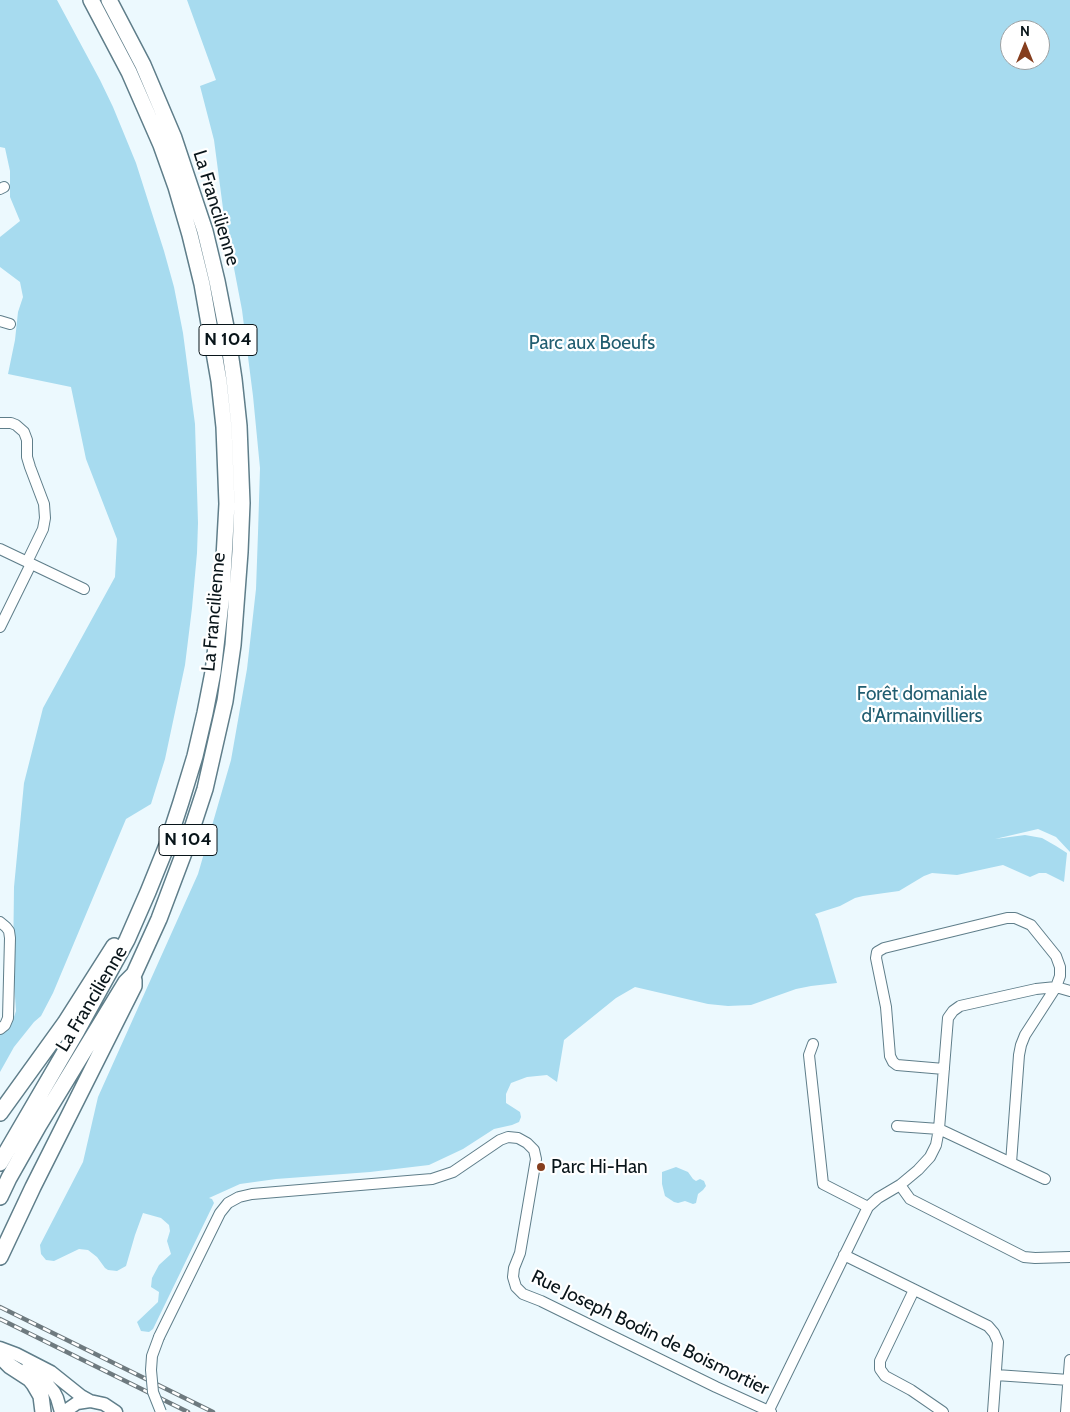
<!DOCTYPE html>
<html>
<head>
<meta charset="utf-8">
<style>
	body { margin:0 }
	#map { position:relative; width:1070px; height:1412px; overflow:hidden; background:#ecf9fe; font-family:Cabin,sans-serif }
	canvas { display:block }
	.north { position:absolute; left:1000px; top:20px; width:50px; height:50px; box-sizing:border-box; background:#fff; border:1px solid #9da1a3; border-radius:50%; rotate:0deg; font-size:14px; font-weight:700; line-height:20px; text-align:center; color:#09151a }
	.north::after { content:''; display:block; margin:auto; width:18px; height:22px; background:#853e1e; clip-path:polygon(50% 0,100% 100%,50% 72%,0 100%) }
</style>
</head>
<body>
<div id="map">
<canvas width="1070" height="1412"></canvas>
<div class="north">N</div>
</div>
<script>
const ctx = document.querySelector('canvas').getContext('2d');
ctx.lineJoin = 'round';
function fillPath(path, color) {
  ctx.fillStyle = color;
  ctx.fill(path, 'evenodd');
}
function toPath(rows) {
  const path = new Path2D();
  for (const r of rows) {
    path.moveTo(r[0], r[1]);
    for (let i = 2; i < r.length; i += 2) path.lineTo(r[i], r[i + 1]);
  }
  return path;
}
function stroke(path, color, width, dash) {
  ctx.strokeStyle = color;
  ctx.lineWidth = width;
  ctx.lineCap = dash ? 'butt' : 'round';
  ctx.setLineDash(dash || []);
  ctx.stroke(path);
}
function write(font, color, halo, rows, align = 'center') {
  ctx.font = font + ' Cabin,sans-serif';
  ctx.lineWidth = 4.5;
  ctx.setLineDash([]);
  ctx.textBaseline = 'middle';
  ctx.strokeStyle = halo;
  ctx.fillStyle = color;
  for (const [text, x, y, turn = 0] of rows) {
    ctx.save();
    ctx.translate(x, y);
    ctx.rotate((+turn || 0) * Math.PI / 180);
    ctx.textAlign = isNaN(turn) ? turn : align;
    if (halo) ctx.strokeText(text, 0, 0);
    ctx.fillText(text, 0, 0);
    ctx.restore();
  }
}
const green = toPath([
	[0,0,57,0,100,80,113,107,136,163,164,251,174,287,183,333,195,424,198,523,197,553,192,608,185,665,165,759,151,804,126,819,53,993,41,1016,34,1022,14,1047,0,1072,0,1032,13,1020,16,1011,13,967,14,887,24,783,43,708,115,577,117,539,86,459,71,387,8,374,15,340,18,312,23,297,20,282,0,267,0,237,20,221,10,197,10,171,5,148,0,147],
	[187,0,1070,0,1070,852,1056,837,1038,829,995,839,1025,835,1042,838,1056,846,1067,853,1064,882,1046,873,1039,873,1030,877,1003,865,957,875,932,873,924,876,899,891,863,896,855,898,840,906,815,914,818,919,837,983,811,986,796,989,751,1005,728,1006,708,1004,635,987,616,998,564,1040,557,1082,547,1075,527,1077,511,1083,506,1094,506,1103,520,1112,521,1117,519,1122,512,1125,494,1129,463,1149,429,1165,370,1172,276,1179,240,1184,209,1198,212,1199,214,1203,153,1329,149,1332,141,1331,137,1322,158,1302,159,1292,151,1287,152,1278,159,1265,171,1254,167,1241,170,1231,169,1225,161,1218,143,1213,135,1235,126,1266,117,1271,108,1270,105,1268,97,1257,88,1250,79,1249,54,1261,46,1260,41,1254,40,1245,83,1162,98,1097,198,874,231,760,247,669,256,589,258,533,260,468,253,396,242,310,224,216,214,140,200,86,216,80],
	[1010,30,1040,30,1040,60,1010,60],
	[676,1167,688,1172,693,1179,696,1181,700,1179,704,1181,706,1186,703,1190,698,1194,696,1203,693,1204,685,1201,678,1203,674,1202,665,1196,662,1184,662,1172]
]);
const minor = toPath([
	[0,189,4,187],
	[0,321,10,324],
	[0,423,11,423,16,425,24,432,27,440,27,457,30,467,44,504,45,518,43,529,27,562],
	[0,549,84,589],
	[0,627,31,564],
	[0,922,6,927,9,931,10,938,8,1018,5,1025,0,1029],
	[813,1044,809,1055,823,1184,868,1207],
	[944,1069,897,1065,893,1062,890,1056,886,1007,876,958,877,952,884,948,1007,918,1015,918,1031,925,1056,956,1060,967,1060,976,1056,987,1025,1035,1021,1045,1019,1055,1011,1163],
	[897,1126,939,1129,1045,1179],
	[900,1185,910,1199,1024,1257,1035,1258,1070,1257],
	[844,1255,988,1326,994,1333,998,1342,993,1412],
	[914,1290,880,1361,880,1369,885,1376,911,1390,943,1412],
	[159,1337,220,1213,228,1203,239,1197,252,1194,432,1179,453,1172,500,1140,508,1137,518,1138,527,1143,534,1150,536,1159,520,1253,514,1268,513,1277,516,1287,523,1294,541,1301,716,1387,771,1412],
	[996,1375,1069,1380],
	[768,1412,868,1207,878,1198,900,1185,918,1170,930,1157,936,1145,939,1129,948,1018,953,1011,960,1006,1036,989,1056,987,1070,991],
	[1066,1412,1070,1360]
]);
const major = toPath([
	[0,1348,16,1354,51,1372,81,1396,90,1401],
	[28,1367,44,1380,54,1392,57,1398,61,1412],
	[64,1412,77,1403,90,1401,104,1404,116,1412]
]);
const highway = toPath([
	[0,1113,65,1023,114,946],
	[0,1163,77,1031,127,940,148,892,167,845,181,802,195,756,205,713,213,672,222,594,227,504,224,427,219,381,202,284,190,235,176,187,161,145,129,72,91,0],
	[0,1197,9,1178,39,1125,126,982,134,974,159,919,185,850,205,789,225,701,233,645,240,552,242,503,239,426,234,379,227,332,217,281,205,231,174,138,143,65,109,0],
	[0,1257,33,1187,134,986,134,980],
	[0,1356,10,1366,30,1379,34,1384,41,1396,43,1412]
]);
const rail = toPath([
	[0,1307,213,1412],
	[0,1319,188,1412]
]);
const minorBridge = toPath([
	[159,1337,152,1356,151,1370,153,1392,161,1412]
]);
const markers = [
	[541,1167,5,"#853e1e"]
];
const shields = [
	[228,340,58],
	[188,840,58]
];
const shieldNames = [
	["N 104",228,340],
	["N 104",188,840]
];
const streetNames = [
	["La Francilienne",216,208,73],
	["La Francilienne",214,612,-85],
	["La Francilienne",92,999,-59],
	["Rue Joseph Bodin de Boismortier",650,1333,26]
];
const parkNames = [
	["Parc aux Boeufs",592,343],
	["Forêt domaniale",922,694],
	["d'Armainvilliers",922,716]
];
const poiNames = [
	["Parc Hi-Han",551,1167]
];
fillPath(green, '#a7dbef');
stroke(minor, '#5f7e8a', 12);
stroke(major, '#5f7e8a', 15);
stroke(highway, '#5f7e8a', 18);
stroke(minor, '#fff', 10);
stroke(major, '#fff', 12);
stroke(highway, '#fff', 15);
stroke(rail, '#6e7a7f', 4.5);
stroke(rail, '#fff', 2.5, [8]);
stroke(minorBridge, '#5f7e8a', 12, []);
stroke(minorBridge, '#fff', 10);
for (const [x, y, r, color] of markers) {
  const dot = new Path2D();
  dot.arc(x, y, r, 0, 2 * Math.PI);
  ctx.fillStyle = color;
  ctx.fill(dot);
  stroke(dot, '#fff', 2);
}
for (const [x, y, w] of shields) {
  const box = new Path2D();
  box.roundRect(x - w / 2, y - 15.5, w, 31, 4);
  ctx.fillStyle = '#fff';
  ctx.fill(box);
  stroke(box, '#09151a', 1);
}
write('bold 18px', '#09151a', null, shieldNames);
write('19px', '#09151a', '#fff', streetNames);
write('19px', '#205d70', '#fff', parkNames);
write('19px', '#09151a', '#fff', poiNames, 'left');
</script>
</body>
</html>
